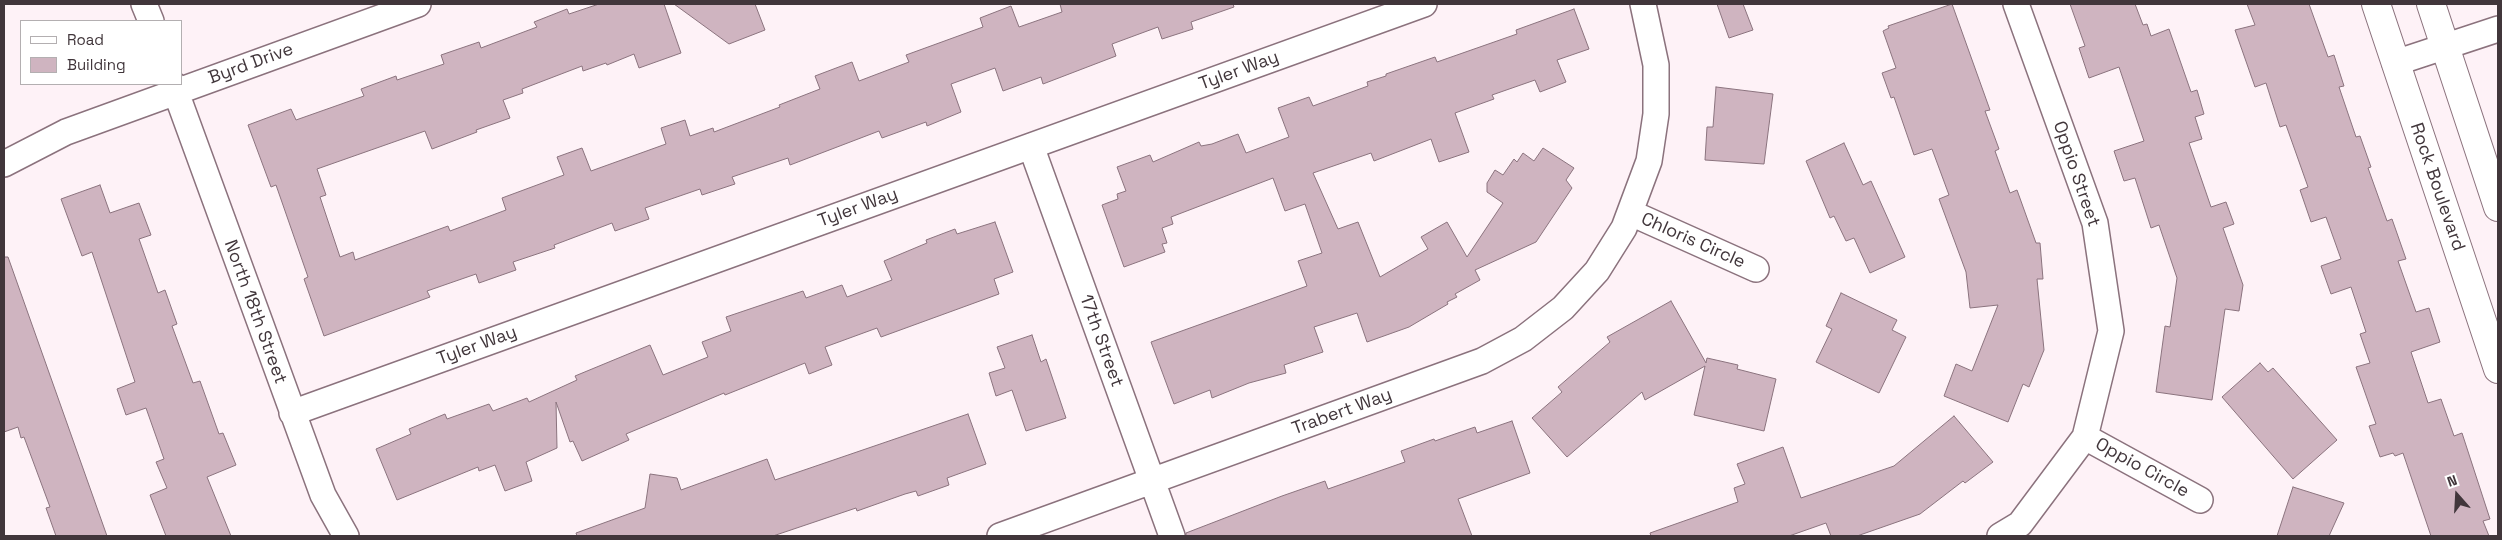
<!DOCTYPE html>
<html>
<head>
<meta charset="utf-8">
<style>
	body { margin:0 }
	#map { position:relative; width:2502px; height:540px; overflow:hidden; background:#fef2f7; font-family:"Space Grotesk",sans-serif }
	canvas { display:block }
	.frame { position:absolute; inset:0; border:5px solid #41363b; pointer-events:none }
	.legend { position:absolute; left:20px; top:20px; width:162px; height:65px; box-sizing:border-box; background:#fff; border:1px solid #b3afb1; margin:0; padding:6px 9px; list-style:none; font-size:15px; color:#41363b }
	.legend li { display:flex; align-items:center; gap:10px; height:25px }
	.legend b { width:25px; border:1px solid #b3afb1 }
	.north { position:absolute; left:2432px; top:470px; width:50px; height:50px; -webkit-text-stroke:4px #fff; paint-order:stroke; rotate:341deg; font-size:14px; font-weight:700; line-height:20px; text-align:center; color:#41363b }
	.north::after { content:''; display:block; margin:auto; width:18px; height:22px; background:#41363b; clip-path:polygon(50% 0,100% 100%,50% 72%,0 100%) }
</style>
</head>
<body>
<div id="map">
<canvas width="2502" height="540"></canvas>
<div class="frame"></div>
<ul class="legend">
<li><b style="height:6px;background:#fff"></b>Road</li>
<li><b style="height:14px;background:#cfb4c0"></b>Building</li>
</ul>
<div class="north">N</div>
</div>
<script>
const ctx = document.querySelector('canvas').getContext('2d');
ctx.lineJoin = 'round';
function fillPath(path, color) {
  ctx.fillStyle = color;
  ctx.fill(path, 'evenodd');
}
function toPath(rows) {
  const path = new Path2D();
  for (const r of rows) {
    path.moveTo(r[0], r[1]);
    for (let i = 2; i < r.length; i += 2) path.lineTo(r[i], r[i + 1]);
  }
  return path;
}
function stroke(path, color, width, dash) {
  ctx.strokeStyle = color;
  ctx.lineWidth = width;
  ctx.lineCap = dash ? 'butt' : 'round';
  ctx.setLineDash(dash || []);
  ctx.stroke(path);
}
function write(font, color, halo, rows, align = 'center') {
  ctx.font = font + ' "Space Grotesk",sans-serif';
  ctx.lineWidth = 4.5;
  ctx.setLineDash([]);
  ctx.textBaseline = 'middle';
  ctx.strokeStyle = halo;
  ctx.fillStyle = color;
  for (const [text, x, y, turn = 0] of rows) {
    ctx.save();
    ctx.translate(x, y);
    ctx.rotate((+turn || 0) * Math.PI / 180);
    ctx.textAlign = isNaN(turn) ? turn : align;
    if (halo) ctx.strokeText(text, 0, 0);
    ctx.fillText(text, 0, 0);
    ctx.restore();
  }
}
const building = toPath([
	[599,4,664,4,681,53,639,68,634,54,607,65,606,63,583,71,582,66,522,89,523,93,503,100,510,118,476,130,477,132,432,149,425,131,317,169,326,195,320,197,340,257,353,252,355,260,448,226,450,231,506,210,502,198,564,175,557,157,582,148,591,171,666,144,661,128,685,120,690,136,713,128,714,132,780,107,779,105,820,89,815,76,852,62,859,81,909,62,906,55,983,27,980,18,1011,6,1019,27,1062,12,1060,4,1233,4,1234,7,1191,22,1193,29,1162,39,1158,27,1112,44,1116,56,1043,84,1041,77,1003,91,995,68,951,84,961,112,927,126,926,122,882,138,879,131,790,165,788,158,732,177,735,184,702,195,700,189,645,208,649,219,615,231,612,223,554,245,555,248,513,262,516,270,479,283,476,274,427,291,430,297,324,336,304,279,308,277,276,185,271,187,248,125,291,109,296,120,364,96,361,89,396,76,397,80,444,64,441,55,479,42,481,48,537,27,534,22,567,9,569,14,599,4],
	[674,4,755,4,765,30,729,44,674,4],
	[1717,4,1743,4,1753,30,1729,38,1717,4],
	[1952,4,1990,110,1985,111,1999,149,1995,151,2010,193,2017,190,2036,243,2040,243,2043,279,2037,279,2044,350,2029,387,2023,384,2008,422,1944,396,1956,364,1972,371,1998,305,1970,308,1966,272,1939,199,1949,195,1932,149,1914,155,1894,97,1891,98,1882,73,1896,68,1883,31,1889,28,1888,26,1952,4],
	[2070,4,2135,4,2143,25,2147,24,2151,36,2169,29,2191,92,2197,90,2204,114,2195,117,2202,139,2189,143,2211,207,2226,202,2234,224,2223,228,2243,285,2239,311,2225,309,2212,400,2156,392,2165,326,2170,327,2177,278,2159,225,2151,228,2135,178,2124,181,2114,151,2144,141,2119,67,2089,78,2079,48,2085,46,2070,4],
	[2247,4,2309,4,2328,57,2334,55,2344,86,2339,87,2356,137,2360,136,2371,167,2368,168,2387,221,2392,219,2406,259,2398,261,2416,312,2429,308,2440,342,2411,352,2428,403,2441,399,2454,436,2462,433,2490,519,2483,521,2489,536,2431,536,2403,453,2395,456,2393,453,2380,457,2369,426,2376,424,2356,367,2370,363,2360,334,2366,332,2351,287,2331,294,2321,266,2341,259,2326,217,2311,222,2300,190,2308,187,2286,125,2280,127,2266,83,2255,87,2235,30,2255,25,2247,4],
	[1574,9,1589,49,1557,60,1566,82,1540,92,1535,80,1492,95,1494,99,1455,113,1469,152,1439,162,1431,139,1374,161,1371,153,1313,173,1338,229,1358,222,1380,277,1428,249,1421,237,1447,222,1467,257,1503,203,1487,192,1487,183,1495,170,1503,175,1514,159,1517,162,1523,153,1534,161,1543,148,1574,168,1566,180,1572,188,1536,242,1475,270,1480,280,1455,294,1457,297,1447,302,1448,304,1409,327,1367,342,1357,313,1314,327,1323,352,1284,365,1286,373,1249,383,1212,398,1210,390,1174,404,1151,342,1307,286,1298,261,1322,253,1305,204,1285,211,1273,178,1171,217,1173,224,1162,228,1167,243,1162,244,1165,252,1124,267,1102,205,1118,199,1117,194,1126,191,1117,167,1150,155,1153,162,1199,142,1201,146,1212,144,1238,134,1246,153,1289,137,1278,108,1309,97,1313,106,1368,86,1367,82,1386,76,1386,74,1435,57,1437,62,1517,34,1516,30,1574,9],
	[1716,87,1773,94,1764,164,1705,160,1707,127,1713,127,1716,87],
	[1844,143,1863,185,1871,181,1905,257,1870,273,1854,238,1846,241,1834,216,1830,218,1806,161,1844,143],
	[100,185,110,213,139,203,151,235,139,239,158,293,165,290,177,324,172,326,193,383,200,381,219,434,223,433,236,465,207,477,231,536,166,536,150,495,167,488,156,462,164,459,146,408,126,415,117,389,135,382,92,252,82,256,61,199,100,185],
	[995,222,1013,272,994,279,999,294,881,337,877,328,825,347,832,365,809,374,805,363,725,395,724,393,626,434,629,440,582,461,573,441,570,442,556,402,557,448,526,462,532,481,505,491,495,465,479,471,478,467,397,500,376,449,411,434,409,429,445,414,447,419,489,404,493,411,527,398,529,402,577,380,575,376,650,345,663,375,708,357,702,342,731,331,726,317,803,291,806,298,842,285,847,297,892,280,884,261,927,243,926,240,955,229,957,234,995,222],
	[4,257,8,257,107,536,56,536,46,508,50,507,24,437,21,438,18,427,4,432,4,257],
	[1841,293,1897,320,1892,330,1906,337,1879,393,1816,362,1832,329,1826,326,1841,293],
	[1671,301,1706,363,1707,358,1738,365,1737,369,1776,379,1764,431,1694,415,1705,366,1645,400,1642,392,1567,457,1532,418,1562,392,1558,387,1610,342,1607,337,1671,301],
	[1032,335,1041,362,1046,359,1066,418,1026,431,1012,390,996,396,989,373,1005,368,997,347,1032,335],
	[2260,363,2268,372,2273,368,2337,440,2293,479,2222,397,2260,363],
	[968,414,986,464,947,478,949,485,918,496,916,491,905,494,857,511,856,508,773,536,577,536,576,533,645,508,650,474,677,478,681,490,767,459,775,480,968,414],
	[1954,416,1993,462,1965,483,1963,481,1920,514,1857,536,1831,536,1826,523,1789,536,1651,536,1650,533,1738,502,1734,488,1745,484,1737,464,1783,447,1801,498,1894,466,1954,416],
	[1512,421,1530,473,1458,499,1472,536,1186,536,1186,533,1282,496,1325,481,1328,489,1405,462,1401,451,1434,439,1435,441,1475,427,1477,433,1512,421],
	[2293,487,2344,503,2329,536,2277,536,2293,487]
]);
const minor = toPath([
	[144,4,151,21],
	[2395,63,2498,29],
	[173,84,323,495,346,536],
	[1031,146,1172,536],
	[4,164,66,132,418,4],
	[1631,213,1756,269],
	[292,413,1424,4],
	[2085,437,2200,500],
	[1000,536,1482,361,1523,339,1563,308,1597,271,1624,228,1649,161,1656,114,1656,65,1643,4],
	[2000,536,2020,524,2085,437,2111,331,2095,223,2016,4]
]);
const secondary = toPath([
	[2376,4,2498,369],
	[2431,4,2498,207]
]);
const streetNames = [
	["Byrd Drive",251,64,-20],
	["Tyler Way",1239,71,-20],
	["Oppio Street",2076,174,71],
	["Rock Boulevard",2437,187,71],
	["Tyler Way",858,208,-20],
	["Chloris Circle",1693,241,24],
	["North 18th Street",255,312,70],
	["17th Street",1101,341,70],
	["Tyler Way",477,346,-20],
	["Trabert Way",1342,412,-20],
	["Oppio Circle",2142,468,29]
];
fillPath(building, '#cfb4c0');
stroke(building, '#8b737e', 1);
stroke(minor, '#8b727d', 28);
stroke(secondary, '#8b727d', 30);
stroke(minor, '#fff', 25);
stroke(secondary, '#fff', 28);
write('18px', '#41363b', '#fff', streetNames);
</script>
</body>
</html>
